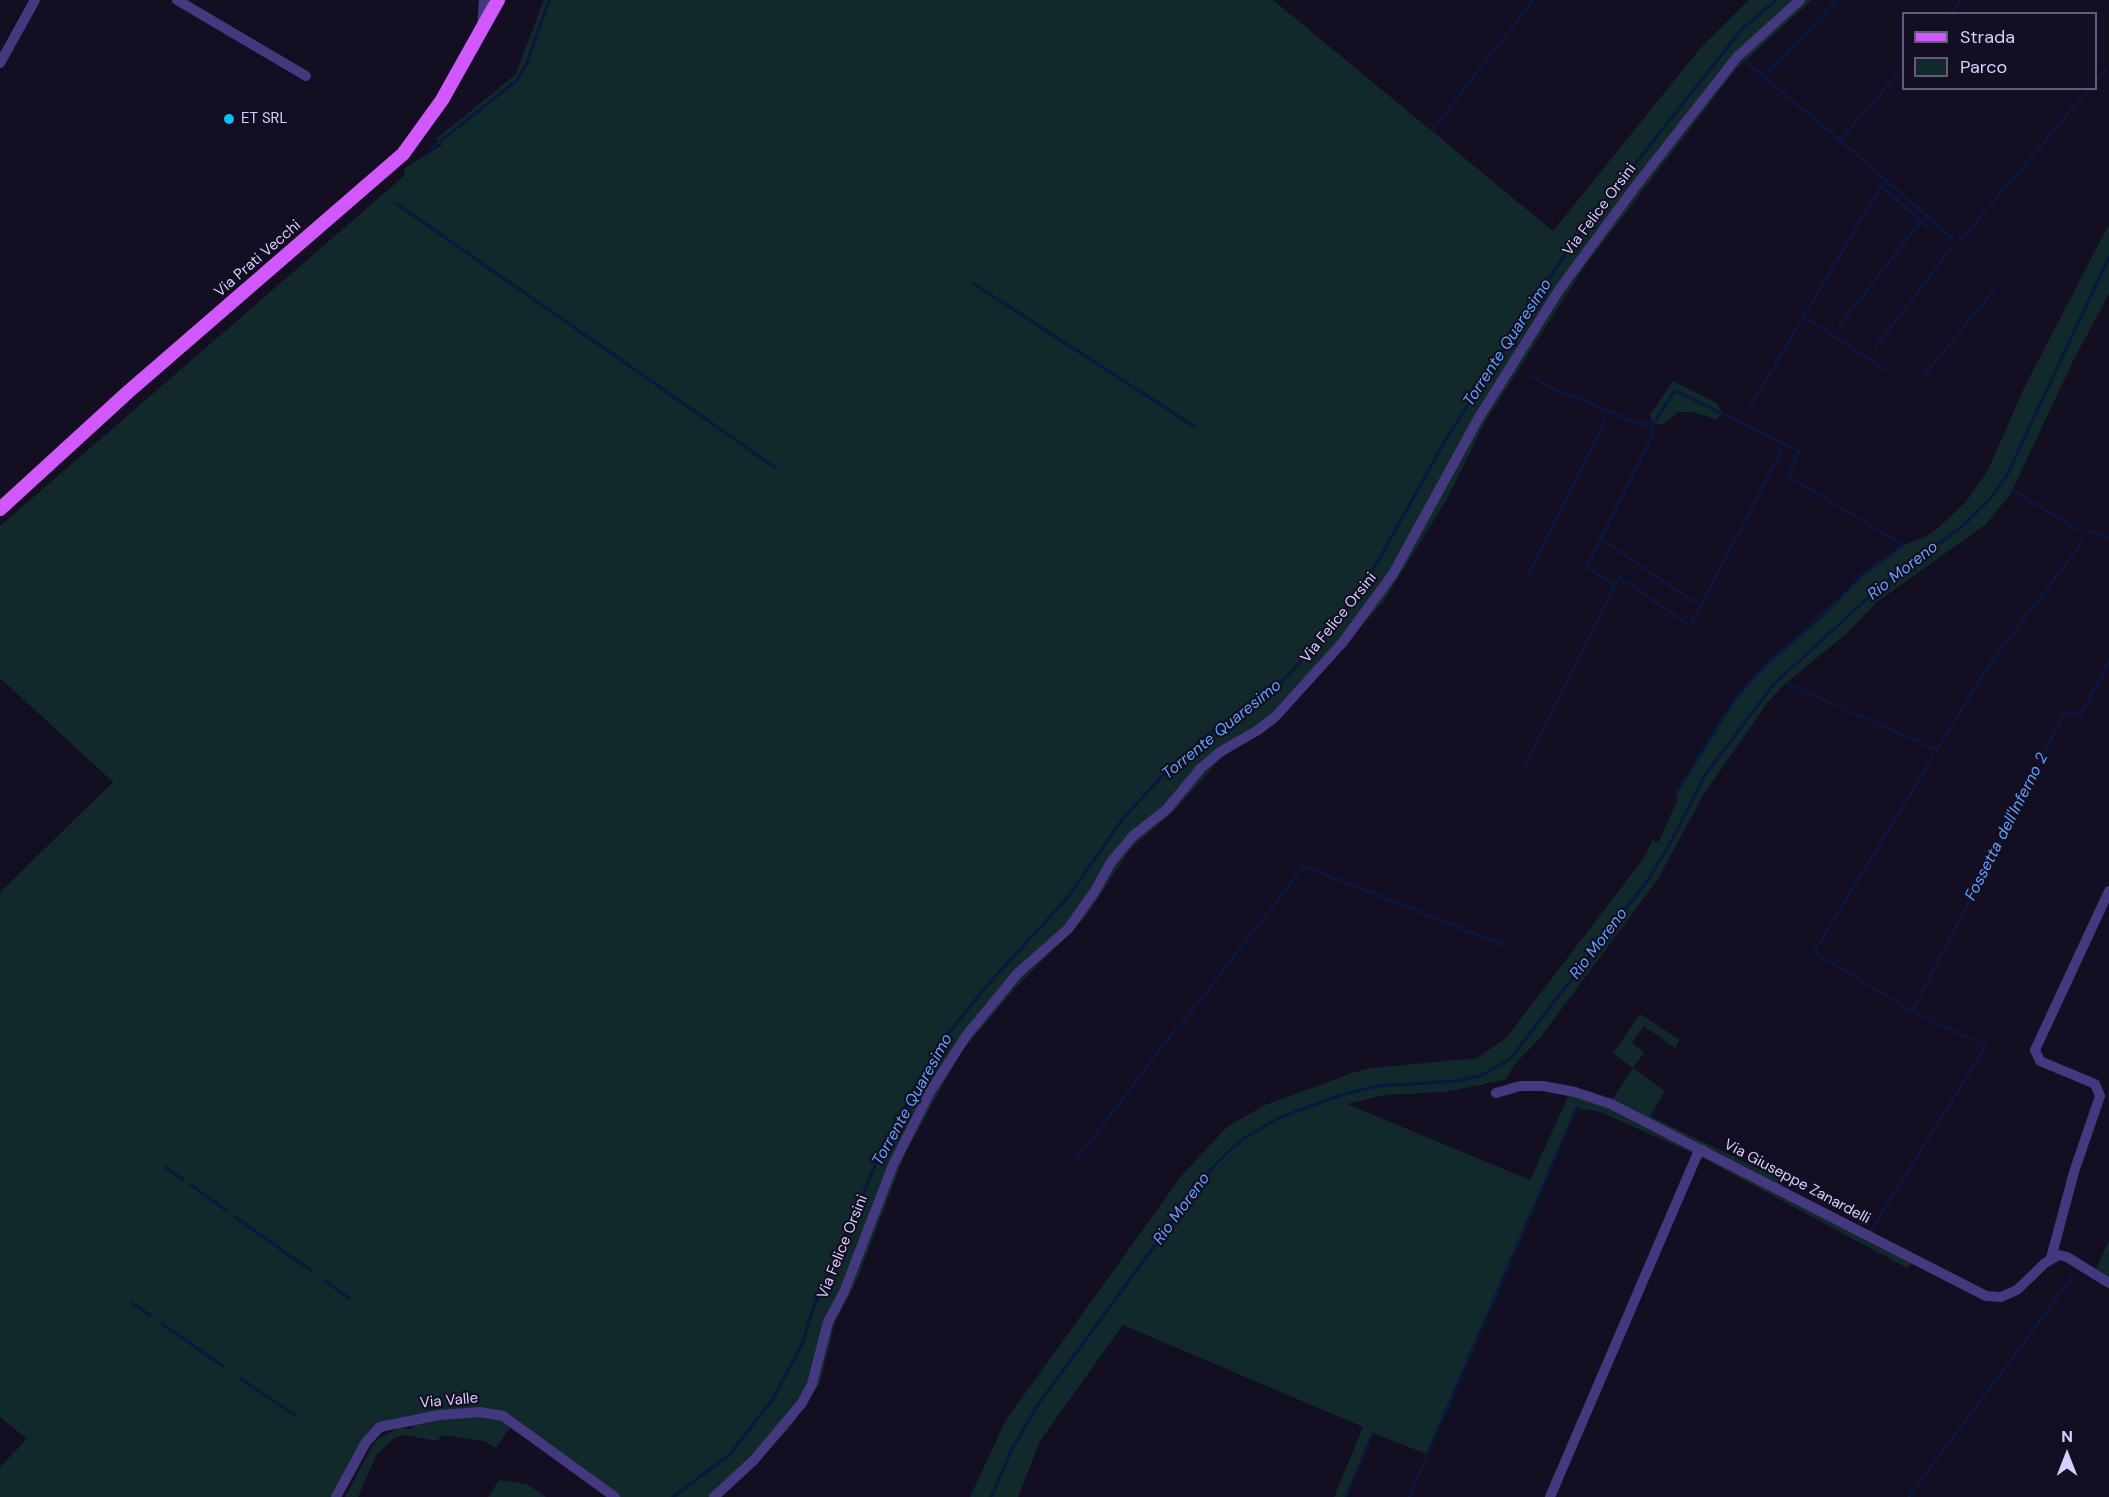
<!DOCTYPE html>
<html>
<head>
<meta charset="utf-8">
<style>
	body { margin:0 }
	#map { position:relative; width:2109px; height:1497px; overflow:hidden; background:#130e21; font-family:"DM Sans",sans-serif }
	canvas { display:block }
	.legend { position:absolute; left:1902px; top:12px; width:195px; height:78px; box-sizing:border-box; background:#130e21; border:2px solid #625b79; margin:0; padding:8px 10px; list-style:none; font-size:18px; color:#d9cffe }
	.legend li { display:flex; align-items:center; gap:12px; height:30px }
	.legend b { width:30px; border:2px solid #625b79 }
	.north { position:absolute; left:2037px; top:1425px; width:60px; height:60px; -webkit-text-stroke:4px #130e21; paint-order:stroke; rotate:0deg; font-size:16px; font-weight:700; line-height:24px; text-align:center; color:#d9cffe }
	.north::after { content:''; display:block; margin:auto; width:21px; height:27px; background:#d9cffe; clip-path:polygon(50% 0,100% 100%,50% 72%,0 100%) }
</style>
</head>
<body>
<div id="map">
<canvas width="2109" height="1497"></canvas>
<ul class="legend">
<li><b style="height:8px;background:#d158fc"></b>Strada</li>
<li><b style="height:16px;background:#11292b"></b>Parco</li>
</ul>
<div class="north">N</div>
</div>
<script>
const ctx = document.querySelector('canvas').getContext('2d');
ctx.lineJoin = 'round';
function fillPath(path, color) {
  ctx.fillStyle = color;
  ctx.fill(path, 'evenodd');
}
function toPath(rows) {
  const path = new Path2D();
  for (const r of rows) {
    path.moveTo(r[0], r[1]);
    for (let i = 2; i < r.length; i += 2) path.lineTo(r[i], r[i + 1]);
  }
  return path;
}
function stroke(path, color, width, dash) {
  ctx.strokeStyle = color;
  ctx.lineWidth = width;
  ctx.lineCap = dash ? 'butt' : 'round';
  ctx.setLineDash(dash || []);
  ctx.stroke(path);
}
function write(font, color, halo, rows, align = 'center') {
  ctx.font = font + ' "DM Sans",sans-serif';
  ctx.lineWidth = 4.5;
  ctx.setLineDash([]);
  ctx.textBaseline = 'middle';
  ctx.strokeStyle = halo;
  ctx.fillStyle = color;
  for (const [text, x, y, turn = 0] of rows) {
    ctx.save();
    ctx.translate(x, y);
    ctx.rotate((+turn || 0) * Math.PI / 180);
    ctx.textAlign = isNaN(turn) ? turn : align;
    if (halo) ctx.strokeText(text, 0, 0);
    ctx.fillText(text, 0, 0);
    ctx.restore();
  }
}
const green = toPath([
	[544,0,1273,0,1553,231,1702,46,1749,0,1812,0,1736,69,1585,266,1485,422,1446,501,1383,602,1275,724,1221,758,1173,812,1130,849,1085,918,1017,986,961,1052,905,1154,857,1280,835,1323,820,1383,788,1430,720,1497,615,1497,516,1425,509,1429,496,1448,484,1441,442,1435,437,1441,403,1435,394,1438,377,1454,358,1497,345,1497,371,1448,379,1438,399,1428,411,1429,414,1420,380,1427,336,1497,0,1497,0,1467,27,1439,0,1417,0,892,113,782,0,678,0,526,404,176,405,168,442,145,436,139,515,75],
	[2109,224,2109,294,2074,359,2010,495,1985,525,1877,602,1846,634,1786,683,1767,703,1702,797,1658,879,1540,1038,1515,1064,1505,1080,1444,1092,1384,1095,1347,1104,1530,1180,1572,1088,1612,1100,1633,1068,1613,1053,1640,1014,1680,1040,1675,1048,1644,1026,1632,1043,1644,1053,1633,1068,1665,1091,1650,1116,1784,1181,1779,1190,1914,1260,1907,1268,1697,1155,1600,1112,1577,1108,1427,1454,1373,1433,1346,1497,1334,1497,1363,1427,1123,1325,1040,1441,1018,1497,970,1497,1006,1420,1182,1175,1228,1126,1265,1105,1355,1072,1372,1068,1477,1058,1506,1038,1644,858,1652,840,1658,843,1678,799,1675,795,1734,700,1755,675,1873,565,1903,545,1923,538,1937,529,1965,503,1987,472,2024,388],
	[1673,381,1717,403,1723,413,1716,419,1692,412,1678,412,1664,424,1653,424,1650,415],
	[2109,1240,2109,1283,2094,1274],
	[499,1480,527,1484,546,1497,488,1497]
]);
const stream = toPath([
	[1950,14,1961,0],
	[1746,62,1840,140],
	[1904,67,1840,140,1952,238],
	[1765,77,1837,0],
	[2096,82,2106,69],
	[1433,129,1533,0],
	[429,150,517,80,527,63,549,0],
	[397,204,776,468],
	[1959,242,2090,88],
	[974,284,1195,427],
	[1804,317,1886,370],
	[1840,325,1921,221],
	[1875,348,1951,248],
	[1528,374,1550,387,1640,424,1653,424,1674,392,1678,392,1799,451,1788,476,1903,545,1862,575,1825,613,1761,669,1734,700,1675,795],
	[1922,378,1995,289],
	[1749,409,1881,186,1928,227],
	[2013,490,2078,530],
	[2089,532,2109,537],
	[1601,539,1696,603],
	[1528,575,1605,421],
	[1614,585,1587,567,1652,437,1653,424],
	[1691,624,1782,450],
	[1786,683,1937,750,1989,665,2083,541],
	[1525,765,1619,577,1686,623],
	[1914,1009,2064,714,2069,712,2081,715,2109,661],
	[1181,1025,1304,866,1503,945],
	[1075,1161,1176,1029],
	[165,1167,183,1180],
	[191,1185,227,1211],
	[235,1217,313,1272],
	[1870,1232,1986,1046,1913,1012,1814,952,1933,757],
	[324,1280,349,1298],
	[132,1303,151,1316],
	[162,1324,223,1366],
	[240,1378,296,1416],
	[673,1497,729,1455,773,1399,802,1344,814,1306,878,1159,921,1077,949,1033,984,989,1068,897,1124,817,1175,763,1209,734,1264,697,1289,675,1344,611,1377,563,1446,439,1571,245,1742,29,1776,0],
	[991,1497,1012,1449,1037,1406,1211,1169,1233,1147,1246,1137,1281,1117,1341,1095,1377,1086,1456,1081,1480,1076,1510,1059,1648,880,1671,842,1705,775,1773,685,1883,584,1964,525,1991,498,2007,475,2109,257],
	[1346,1497,1373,1433],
	[1409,1497,1577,1107],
	[1909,1497,2073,1276]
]);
const minor = toPath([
	[177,0,306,76],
	[482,27,484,0],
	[0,63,35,0],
	[1496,1093,1520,1086,1543,1086,1575,1092,1611,1104,1986,1296,2001,1297,2017,1290,2045,1263,2059,1255,2067,1257,2109,1283],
	[2051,1258,2074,1172,2100,1096,2095,1084,2040,1061,2035,1050,2109,891],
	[336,1497,366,1442,380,1427,439,1415,480,1412,503,1416,615,1497],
	[714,1497,754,1460,802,1403,812,1384,828,1322,844,1292,893,1165,930,1092,966,1036,1018,973,1068,929,1095,891,1111,862,1133,836,1167,809,1201,768,1220,752,1258,730,1276,716,1343,642,1393,574,1478,419,1559,290,1635,187,1737,57,1800,0],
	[1550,1497,1697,1155,1703,1150]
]);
const major = toPath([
	[0,509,128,392,403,154,442,100,498,0]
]);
const markers = [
	[229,119,6,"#04c2f4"]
];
const poiNames = [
	["ET SRL",241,119]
];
const streetNames = [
	["Via Felice Orsini",1600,210,-53],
	["Via Prati Vecchi",258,259,-41],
	["Via Felice Orsini",1339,618,-51],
	["Via Giuseppe Zanardelli",1797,1182,28],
	["Via Felice Orsini",843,1247,-68],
	["Via Valle",449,1401,-5]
];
const waterNames = [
	["Torrente Quaresimo",1508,343,-57],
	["Rio Moreno",1903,571,-38],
	["Torrente Quaresimo",1222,730,-39],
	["Fossetta dell'Inferno 2",2007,827,-63],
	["Rio Moreno",1599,944,-53],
	["Torrente Quaresimo",913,1100,-61],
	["Rio Moreno",1182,1209,-54]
];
fillPath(green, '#11292b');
stroke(stream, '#0a173e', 3);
stroke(minor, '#44397f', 10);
stroke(major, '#d158fc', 14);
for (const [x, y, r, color] of markers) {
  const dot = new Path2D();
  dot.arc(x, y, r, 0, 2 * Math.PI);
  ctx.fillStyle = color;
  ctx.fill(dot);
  stroke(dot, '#130e21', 2);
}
write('15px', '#d9cffe', '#130e21', poiNames, 'left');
write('15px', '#d9cffe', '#130e21', streetNames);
write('italic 16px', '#5fa2fc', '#130e21', waterNames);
</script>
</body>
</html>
